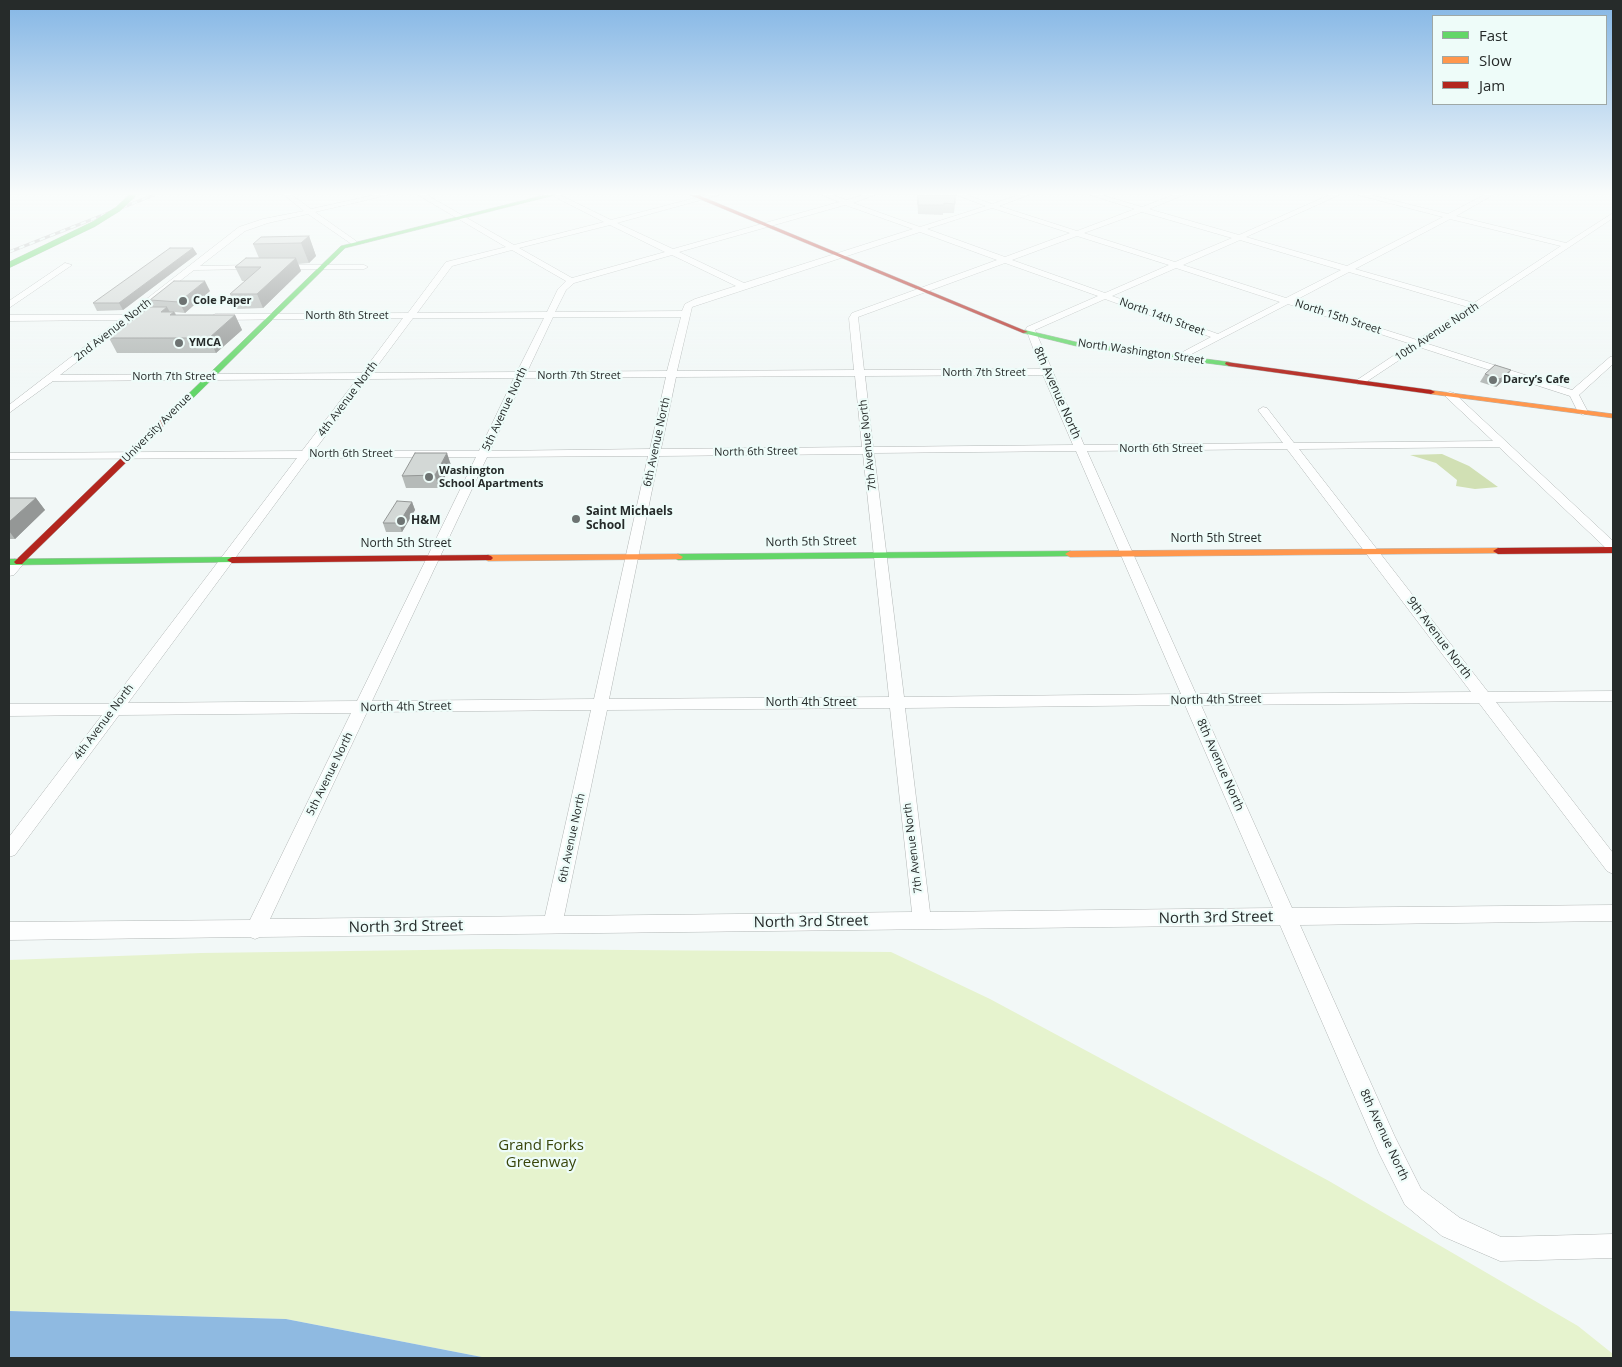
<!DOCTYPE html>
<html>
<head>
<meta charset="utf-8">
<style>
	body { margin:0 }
	#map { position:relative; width:1622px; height:1367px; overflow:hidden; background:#f2f8f7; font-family:"Open Sans",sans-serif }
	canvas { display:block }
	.frame { position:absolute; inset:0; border:10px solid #262b2a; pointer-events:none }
	.legend { position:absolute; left:1432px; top:15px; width:175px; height:90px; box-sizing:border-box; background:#eefcf9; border:1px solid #9ea8a6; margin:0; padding:6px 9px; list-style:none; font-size:15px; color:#262b2a }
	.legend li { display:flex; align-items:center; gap:10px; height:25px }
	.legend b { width:25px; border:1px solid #9ea8a6 }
</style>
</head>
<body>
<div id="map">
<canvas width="1622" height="1367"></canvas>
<div class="frame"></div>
<ul class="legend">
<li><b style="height:6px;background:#63d668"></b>Fast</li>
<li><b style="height:6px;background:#ff974d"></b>Slow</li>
<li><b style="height:6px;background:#b3261e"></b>Jam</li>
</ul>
</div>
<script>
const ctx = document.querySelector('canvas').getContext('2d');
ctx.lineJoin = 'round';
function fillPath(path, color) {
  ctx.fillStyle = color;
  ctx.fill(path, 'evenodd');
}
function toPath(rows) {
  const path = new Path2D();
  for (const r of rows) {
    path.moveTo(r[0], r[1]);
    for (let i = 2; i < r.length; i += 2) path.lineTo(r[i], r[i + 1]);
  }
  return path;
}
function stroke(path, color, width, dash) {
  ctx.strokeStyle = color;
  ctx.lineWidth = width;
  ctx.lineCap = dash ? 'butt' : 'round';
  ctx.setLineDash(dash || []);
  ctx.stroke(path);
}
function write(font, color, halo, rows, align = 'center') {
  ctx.font = font + ' "Open Sans",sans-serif';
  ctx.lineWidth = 4.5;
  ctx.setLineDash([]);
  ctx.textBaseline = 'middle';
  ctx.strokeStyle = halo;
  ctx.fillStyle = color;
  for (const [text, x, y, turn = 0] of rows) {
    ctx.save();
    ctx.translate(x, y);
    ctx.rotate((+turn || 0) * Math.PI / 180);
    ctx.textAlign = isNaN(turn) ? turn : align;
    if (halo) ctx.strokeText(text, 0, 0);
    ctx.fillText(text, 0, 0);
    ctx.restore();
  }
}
const green = toPath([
	[498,949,891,952,990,999,1329,1181,1578,1326,1613,1354,1613,1358,487,1358,286,1319,9,1311,9,960,201,953]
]);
const forest = toPath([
	[1442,454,1469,466,1498,487,1475,489,1456,486,1457,480,1436,463,1410,455]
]);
const water = toPath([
	[9,1311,286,1319,487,1358,9,1358]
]);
const street = toPath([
	[284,195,292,195,311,209,374,195,388,195,315,212,356,241,357,243,353,245,308,214,268,223,245,231,200,266,254,265,257,265,257,269,194,270,137,314,155,314,158,315,158,319,131,320,60,375,362,373,403,318,215,320,211,317,215,314,408,313,446,262,506,247,418,195,427,195,514,245,604,222,551,195,560,195,611,220,706,195,719,195,617,223,673,249,839,202,822,195,833,195,846,200,863,195,875,195,853,203,920,227,986,206,956,195,967,195,992,204,1018,195,1029,195,999,206,1077,231,1135,209,1090,195,1102,195,1142,207,1173,195,1184,195,1149,209,1239,235,1329,195,1339,195,1246,237,1347,266,1443,217,1358,195,1371,195,1448,214,1484,195,1493,195,1456,216,1566,243,1613,213,1613,218,1425,343,1572,390,1610,357,1613,356,1613,364,1579,395,1588,412,1583,415,1578,412,1570,396,1419,347,1363,384,1357,384,1357,380,1411,344,1288,304,1180,360,1175,357,1177,355,1211,337,1105,299,1035,330,1084,445,1283,443,1258,410,1263,407,1267,408,1294,443,1493,441,1446,397,1446,393,1450,392,1454,393,1613,541,1613,552,1609,551,1499,447,1299,449,1488,692,1613,691,1613,701,1496,702,1613,853,1613,874,1607,871,1479,703,1201,705,1292,908,1613,905,1613,921,1300,925,1395,1137,1421,1189,1460,1218,1501,1237,1613,1234,1613,1258,1500,1261,1442,1236,1405,1205,1379,1153,1280,925,260,937,255,939,250,937,9,940,9,922,250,920,351,713,119,715,15,855,9,857,9,837,102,715,9,716,9,704,110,704,297,458,9,459,9,453,302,451,357,379,53,381,9,413,9,405,119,320,9,321,9,315,126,315,239,227,263,219,304,211,284,195],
	[845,205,913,229,744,283,679,252,845,205],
	[992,208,1070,233,1005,257,927,229,992,208],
	[1142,212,1232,238,1175,262,1084,233,1142,212],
	[1450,219,1561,246,1474,303,1355,269,1450,219],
	[610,225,665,252,572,278,519,248,610,225],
	[920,232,997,260,852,313,849,318,854,370,677,371,692,307,920,232],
	[1077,236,1169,265,1105,293,1012,260,1077,236],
	[1240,240,1341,270,1286,298,1183,265,1240,240],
	[512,250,566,281,558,289,547,312,417,313,452,266,512,250],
	[672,255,736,286,695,299,685,304,682,311,555,312,566,290,574,283,672,255],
	[1005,263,1098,296,1027,327,1026,329,1041,369,864,370,858,317,1005,263],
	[1176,268,1280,302,1218,334,1112,296,1176,268],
	[1349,272,1468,307,1417,340,1294,301,1349,272],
	[553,317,681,317,667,371,527,372,553,317],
	[413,318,544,318,517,372,372,373,413,318],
	[1043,375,1073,445,873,447,865,376,1043,375],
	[855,376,862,447,661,449,676,377,855,376],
	[666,377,650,449,490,451,524,378,666,377],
	[514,378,479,451,314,451,368,379,514,378],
	[1287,449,1471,692,1196,694,1087,451,1287,449],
	[1076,451,1181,694,904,697,874,453,1076,451],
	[863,454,889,697,609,699,659,456,863,454],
	[648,456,594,699,372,701,487,457,648,456],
	[476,457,357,701,128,703,309,458,476,457],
	[1185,705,1273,908,930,912,905,708,1185,705],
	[890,708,912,912,564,916,607,710,890,708],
	[591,710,545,916,270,919,367,712,591,710],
	[65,263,72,265,9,308,9,301,65,263],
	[277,265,364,265,368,267,364,269,277,269,277,265],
	[19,558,25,562,14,575,9,576,9,565,14,559,19,558]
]);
const fast = toPath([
	[545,195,555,195,345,248,186,405,179,403,341,246,545,195],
	[1025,330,1076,342,1229,362,1233,364,1229,366,1076,346,1023,333,1022,332,1025,330],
	[1070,551,1075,554,1073,556,678,560,673,557,678,554,1070,551],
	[232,557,235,558,237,560,235,562,9,565,9,559,232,557]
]);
const slow = toPath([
	[1428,390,1613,414,1613,418,1431,394,1427,392,1428,390],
	[1498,548,1501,549,1501,553,1070,557,1065,554,1070,551,1498,548],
	[678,554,683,557,681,559,488,561,483,558,488,555,678,554]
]);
const jam = toPath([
	[690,195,698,195,1028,332,1023,333,690,195],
	[1226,362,1431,390,1435,392,1431,394,1229,366,1225,364,1226,362],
	[180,401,187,403,22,564,16,564,14,562,16,560,180,401],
	[1613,547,1613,553,1498,554,1493,551,1498,548,1613,547],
	[488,555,491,556,493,558,491,560,232,563,227,560,232,557,488,555]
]);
const rail = toPath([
	[9,252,154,195]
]);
const fastBridge = toPath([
	[9,265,94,224,118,209,133,195]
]);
const wall = toPath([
	[917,195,955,195,955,204,954,213,943,213,943,215,918,214],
	[309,236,316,256,309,263,298,264,301,271,263,308,236,309,230,294,245,281,242,281,235,267,259,258,253,244],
	[193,248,197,254,123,310,97,311,93,303],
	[210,291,185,313,175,312,176,315,235,315,242,330,216,353,117,353,109,338,153,307,150,300],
	[1485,374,1506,378,1496,387,1480,382],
	[451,465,439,488,406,488,402,476],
	[9,498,36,498,45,510,15,539,9,539],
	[412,502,415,510,402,532,386,532,383,523]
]);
const shadedWall = toPath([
	[309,236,316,256,309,263,301,243],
	[193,248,197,254,123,310,119,303],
	[296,258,301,271,263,308,257,294],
	[205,281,210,291,185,313,179,302],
	[167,307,171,314,174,312,182,326,161,312],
	[235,315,242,330,216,353,209,338],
	[1511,370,1506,378,1496,387,1500,379],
	[447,453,451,465,439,488,435,475],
	[36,498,45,510,15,539,9,531,9,522],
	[412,502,415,510,402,532,399,523]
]);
const building = toPath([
	[918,195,955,195,955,204,944,203,944,205,918,205,918,195],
	[309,236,301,243,253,244,261,237,309,236],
	[170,248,193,248,119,303,93,303,170,248],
	[246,258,296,258,257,294,230,294,261,267,235,267,246,258],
	[174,281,205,281,179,302,150,300,174,281],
	[150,307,167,307,161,312,174,312,170,315,235,315,209,338,109,338,150,307],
	[1495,365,1511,370,1500,379,1485,374,1495,365],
	[415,453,447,453,435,475,402,476,415,453],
	[9,498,36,498,9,522,9,498],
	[397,501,412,502,399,523,383,523,397,501]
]);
const markers = [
	[183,301,5,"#6d7372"],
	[179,343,5,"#6d7372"],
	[1493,380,5,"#6d7372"],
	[429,477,5,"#6d7372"],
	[576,519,5,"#6d7372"],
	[401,521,5,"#6d7372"]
];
const farPoinames = [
	["Cole Paper",193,301],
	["YMCA",189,343],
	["Darcy’s Cafe",1503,380],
	["Washington",439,471],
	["School Apartments",439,484]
];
const farStreetnames = [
	["North 8th Street",347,316],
	["North 14th Street",1162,317,20],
	["North 15th Street",1338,317,18],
	["2nd Avenue North",113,330,-38],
	["10th Avenue North",1437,332,-33],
	["North Washington Street",1141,352,8],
	["North 7th Street",984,373],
	["North 7th Street",579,376],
	["North 7th Street",174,377],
	["4th Avenue North",348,399,-53],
	["5th Avenue North",505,409,-65],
	["University Avenue",157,428,-45],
	["6th Avenue North",657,442,-78],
	["7th Avenue North",868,445,-96],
	["North 6th Street",1161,449],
	["North 6th Street",756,452,-1],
	["North 6th Street",351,454],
	["4th Avenue North",104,722,-53],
	["5th Avenue North",330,774,-64],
	["6th Avenue North",572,838,-78],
	["7th Avenue North",913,848,-97]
];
const streetNames = [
	["8th Avenue North",1057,393,66],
	["North 5th Street",1216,539],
	["North 5th Street",811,542,-1],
	["North 5th Street",406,544],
	["9th Avenue North",1439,638,53],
	["North 4th Street",1216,700,-1],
	["North 4th Street",811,703],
	["North 4th Street",406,707,-1],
	["8th Avenue North",1220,765,66],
	["8th Avenue North",1384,1135,65]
];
const poiNames = [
	["Saint Michaels",586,512],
	["School",586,526],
	["H&M",411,521]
];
const nearStreetnames = [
	["North 3rd Street",1216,918,-1],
	["North 3rd Street",811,922,-1],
	["North 3rd Street",406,927,-1]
];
const nearParknames = [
	["Grand Forks",541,1146],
	["Greenway",541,1163]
];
fillPath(green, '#e6f3ce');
fillPath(forest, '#d1e0b4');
fillPath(water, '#8fbae1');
stroke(street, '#b2b7b6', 1);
stroke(fast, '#b2b7b6', 1);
stroke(slow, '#b2b7b6', 1);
stroke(jam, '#b2b7b6', 1);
fillPath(street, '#fdfefe');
fillPath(fast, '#63d668');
fillPath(slow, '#ff974d');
fillPath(jam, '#b3261e');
stroke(rail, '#bdbebe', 3);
stroke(rail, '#eefcf9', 2, [5.5]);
stroke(fastBridge, '#b2b7b6', 6, []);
stroke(fastBridge, '#63d668', 5.5);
fillPath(wall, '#b5bab8');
fillPath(shadedWall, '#949796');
fillPath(building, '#d3d8d6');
stroke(building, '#949796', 1);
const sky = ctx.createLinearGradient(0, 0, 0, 387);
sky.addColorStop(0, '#84b6e5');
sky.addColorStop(0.5, '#f9fcfb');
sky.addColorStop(1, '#f9fcfb00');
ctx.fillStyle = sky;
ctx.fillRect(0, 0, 1622, 387);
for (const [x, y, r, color] of markers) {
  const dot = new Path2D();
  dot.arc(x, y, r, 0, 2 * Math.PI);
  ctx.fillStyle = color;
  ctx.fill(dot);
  stroke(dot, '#eefcf9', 2);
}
write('bold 11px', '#262b2a', '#eefcf9', farPoinames, 'left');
write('11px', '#262b2a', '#eefcf9', farStreetnames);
write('12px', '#262b2a', '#eefcf9', streetNames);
write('bold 12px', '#262b2a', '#eefcf9', poiNames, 'left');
write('15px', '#262b2a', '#eefcf9', nearStreetnames);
write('15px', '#38450a', '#eefcf9', nearParknames);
</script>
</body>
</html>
